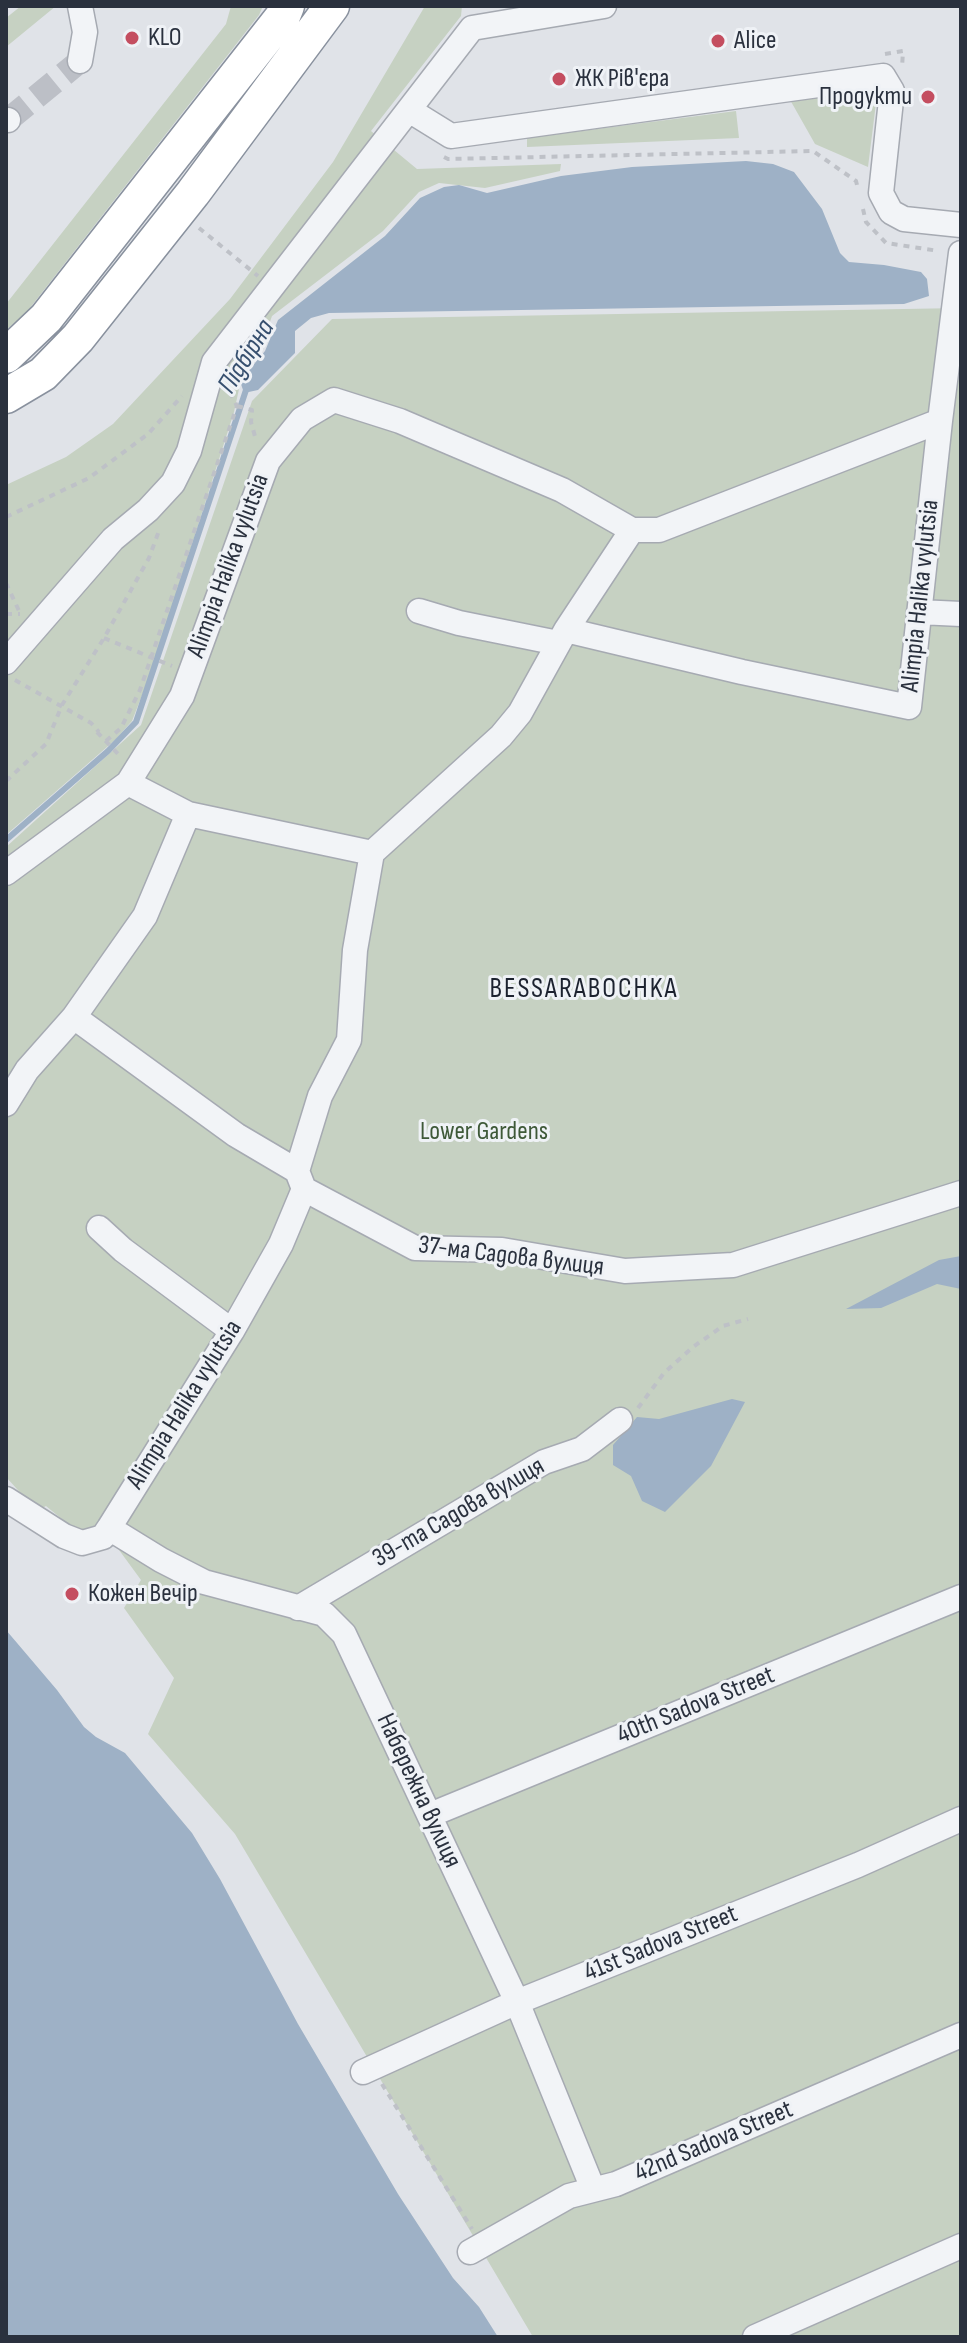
<!DOCTYPE html>
<html>
<head>
<meta charset="utf-8">
<style>
	body { margin:0 }
	#map { position:relative; width:967px; height:2343px; overflow:hidden; background:#e0e3e8; font-family:"Sofia Sans Condensed",sans-serif }
	canvas { display:block }
	.frame { position:absolute; inset:0; border:8px solid #2a313e; pointer-events:none }
</style>
</head>
<body>
<div id="map">
<canvas width="967" height="2343"></canvas>
<div class="frame"></div>
</div>
<script>
const ctx = document.querySelector('canvas').getContext('2d');
ctx.lineJoin = 'round';
function fillPath(path, color) {
  ctx.fillStyle = color;
  ctx.fill(path, 'evenodd');
}
function toPath(rows) {
  const path = new Path2D();
  for (const r of rows) {
    path.moveTo(r[0], r[1]);
    for (let i = 2; i < r.length; i += 2) path.lineTo(r[i], r[i + 1]);
  }
  return path;
}
function stroke(path, color, width, dash) {
  ctx.strokeStyle = color;
  ctx.lineWidth = width;
  ctx.lineCap = dash ? 'butt' : 'round';
  ctx.setLineDash(dash || []);
  ctx.stroke(path);
}
function write(font, color, halo, rows, align = 'center') {
  ctx.font = font + ' "Sofia Sans Condensed",sans-serif';
  ctx.lineWidth = 6;
  ctx.setLineDash([]);
  ctx.textBaseline = 'middle';
  ctx.strokeStyle = halo;
  ctx.fillStyle = color;
  for (const [text, x, y, turn = 0] of rows) {
    ctx.save();
    ctx.translate(x, y);
    ctx.rotate((+turn || 0) * Math.PI / 180);
    ctx.textAlign = isNaN(turn) ? turn : align;
    if (halo) ctx.strokeText(text, 0, 0);
    ctx.fillText(text, 0, 0);
    ctx.restore();
  }
}
const green = toPath([
	[21,6,56,6,6,47,6,18],
	[231,6,263,6,259,15,26,313,6,330,6,304,226,24],
	[425,6,462,6,461,16,371,131,417,169,561,164,560,171,485,188,439,183,419,192,383,231,272,316,261,347,237,379,239,389,234,412,153,667,132,721,115,740,6,835,6,485,66,457,113,424,230,299,333,162],
	[860,85,876,103,868,167,815,144,789,98],
	[736,111,739,138,527,147,527,138],
	[961,308,961,2337,533,2337,235,1834,148,1734,174,1678,124,1608,141,1580,100,1524,86,1539,46,1506,37,1511,6,1477,6,847,141,725,252,401,332,319]
]);
const water = toPath([
	[746,161,773,164,794,172,822,209,840,253,849,262,884,265,921,272,927,279,929,296,904,304,329,313,311,318,295,331,295,353,258,390,244,393,240,381,265,351,278,320,385,236,420,198,444,187,459,185,487,193,561,176,632,167],
	[961,1256,961,1289,937,1284,881,1308,846,1309,939,1260],
	[732,1399,745,1402,711,1466,665,1512,642,1501,631,1476,613,1465,613,1445,637,1417,659,1419],
	[6,1630,57,1690,84,1727,96,1737,125,1753,192,1833,220,1879,298,2024,398,2194,453,2278,479,2307,498,2337,6,2337]
]);
const stream = toPath([
	[6,840,108,751,136,722,247,387]
]);
const minorTunnel = toPath([
	[8,120,80,61]
]);
const path = toPath([
	[885,54,903,51,902,68],
	[444,157,448,159,813,151,856,181,858,189],
	[863,209,866,222,886,243,939,251],
	[199,228,258,276],
	[237,406,252,410,251,422,256,440],
	[6,517,89,478,148,434,182,396],
	[6,583,20,613],
	[6,614,20,614],
	[104,638,172,666],
	[15,680,91,723,99,732],
	[97,732,121,757],
	[106,741,121,728,140,690,237,406,228,389],
	[6,781,46,744,62,705,104,638,149,558,160,528],
	[638,1408,664,1373,693,1347,723,1326,748,1319],
	[382,2084,472,2229]
]);
const minor = toPath([
	[80,6,85,32,80,61],
	[409,110,451,136,883,76,892,91,881,193,891,212,904,219,961,225],
	[6,120,8,120],
	[419,611,459,623,558,643],
	[919,612,961,614],
	[566,630,742,672,909,707,940,421,961,253],
	[6,662,113,539,148,510,173,483,189,451,214,362,472,28,604,6],
	[128,783,188,814,372,853],
	[6,873,128,783,182,696,268,461,302,419,334,400,400,421,562,490,632,530,659,530,940,421],
	[74,1017,236,1135,297,1171],
	[6,1104,27,1070,74,1017,145,916,188,814],
	[304,1189,415,1248,502,1250,625,1271,733,1265,961,1193],
	[99,1228,123,1250,232,1331],
	[6,1499,64,1536,82,1543,103,1537,109,1528,232,1331,281,1244,304,1189,297,1171,320,1096,349,1040,355,950,372,853,501,736,520,713,566,630,632,530],
	[109,1528,161,1560,204,1582,324,1614,344,1634,517,2002,593,2189],
	[298,1608,544,1462,582,1449,620,1420],
	[430,1815,961,1597],
	[363,2072,517,2002,858,1865,961,1819],
	[470,2252,569,2196,616,2184,961,2035],
	[755,2337,961,2246]
]);
const highway = toPath([
	[6,356,46,318,283,16,287,6],
	[6,396,43,374,78,338,193,193,332,6]
]);
const markers = [
	[132,38,8,"#c44e60"],
	[718,41,8,"#c44e60"],
	[559,79,8,"#c44e60"],
	[928,97,8,"#c44e60"],
	[72,1594,8,"#c44e60"]
];
const poiNames = [
	["KLO",148,38],
	["Alice",734,41],
	["ЖК Рів'єра",575,79],
	["Продукти",912,97,"right"],
	["Кожен Вечір",88,1594]
];
const streetNames = [
	["Alimpia Halika vylutsia",229,566,-70],
	["Alimpia Halika vylutsia",921,596,-84],
	["37-ма Садова вулиця",511,1257,7],
	["Alimpia Halika vylutsia",185,1405,-58],
	["39-та Садова вулиця",459,1513,-30],
	["40th Sadova Street",696,1706,-22],
	["Набережна вулиця",418,1791,65],
	["41st Sadova Street",661,1944,-22],
	["42nd Sadova Street",714,2142,-23]
];
const parkNames = [
	["Lower Gardens",484,1132]
];
const waterNames = [
	["Підбірна",247,357,-58]
];
const neighbourhoodNames = [
	["BESSARABOCHKA",584,990]
];
fillPath(green, '#c6d1c2');
fillPath(water, '#9eb1c6');
stroke(stream, '#9eb1c6', 6);
stroke(minorTunnel, '#bcbfc6', 24, [24, 12]);
stroke(minor, '#a6aab2', 27);
stroke(highway, '#89919e', 37);
stroke(path, '#bec1c7', 4, [6, 6]);
stroke(minor, '#f2f4f7', 24);
stroke(highway, '#fff', 34);
for (const [x, y, r, color] of markers) {
  const dot = new Path2D();
  dot.arc(x, y, r, 0, 2 * Math.PI);
  ctx.fillStyle = color;
  ctx.fill(dot);
  stroke(dot, '#eff2f6', 3);
}
write('26px', '#2a313e', '#eff2f6', poiNames, 'left');
write('26px', '#2a313e', '#eff2f6', streetNames);
write('26px', '#3e5938', '#eff2f6', parkNames);
write('italic 28px', '#37506f', '#eff2f6', waterNames);
ctx.letterSpacing = '2px';
write('28px', '#1c222f', '#eff2f6', neighbourhoodNames);
ctx.letterSpacing = '0px';
</script>
</body>
</html>
